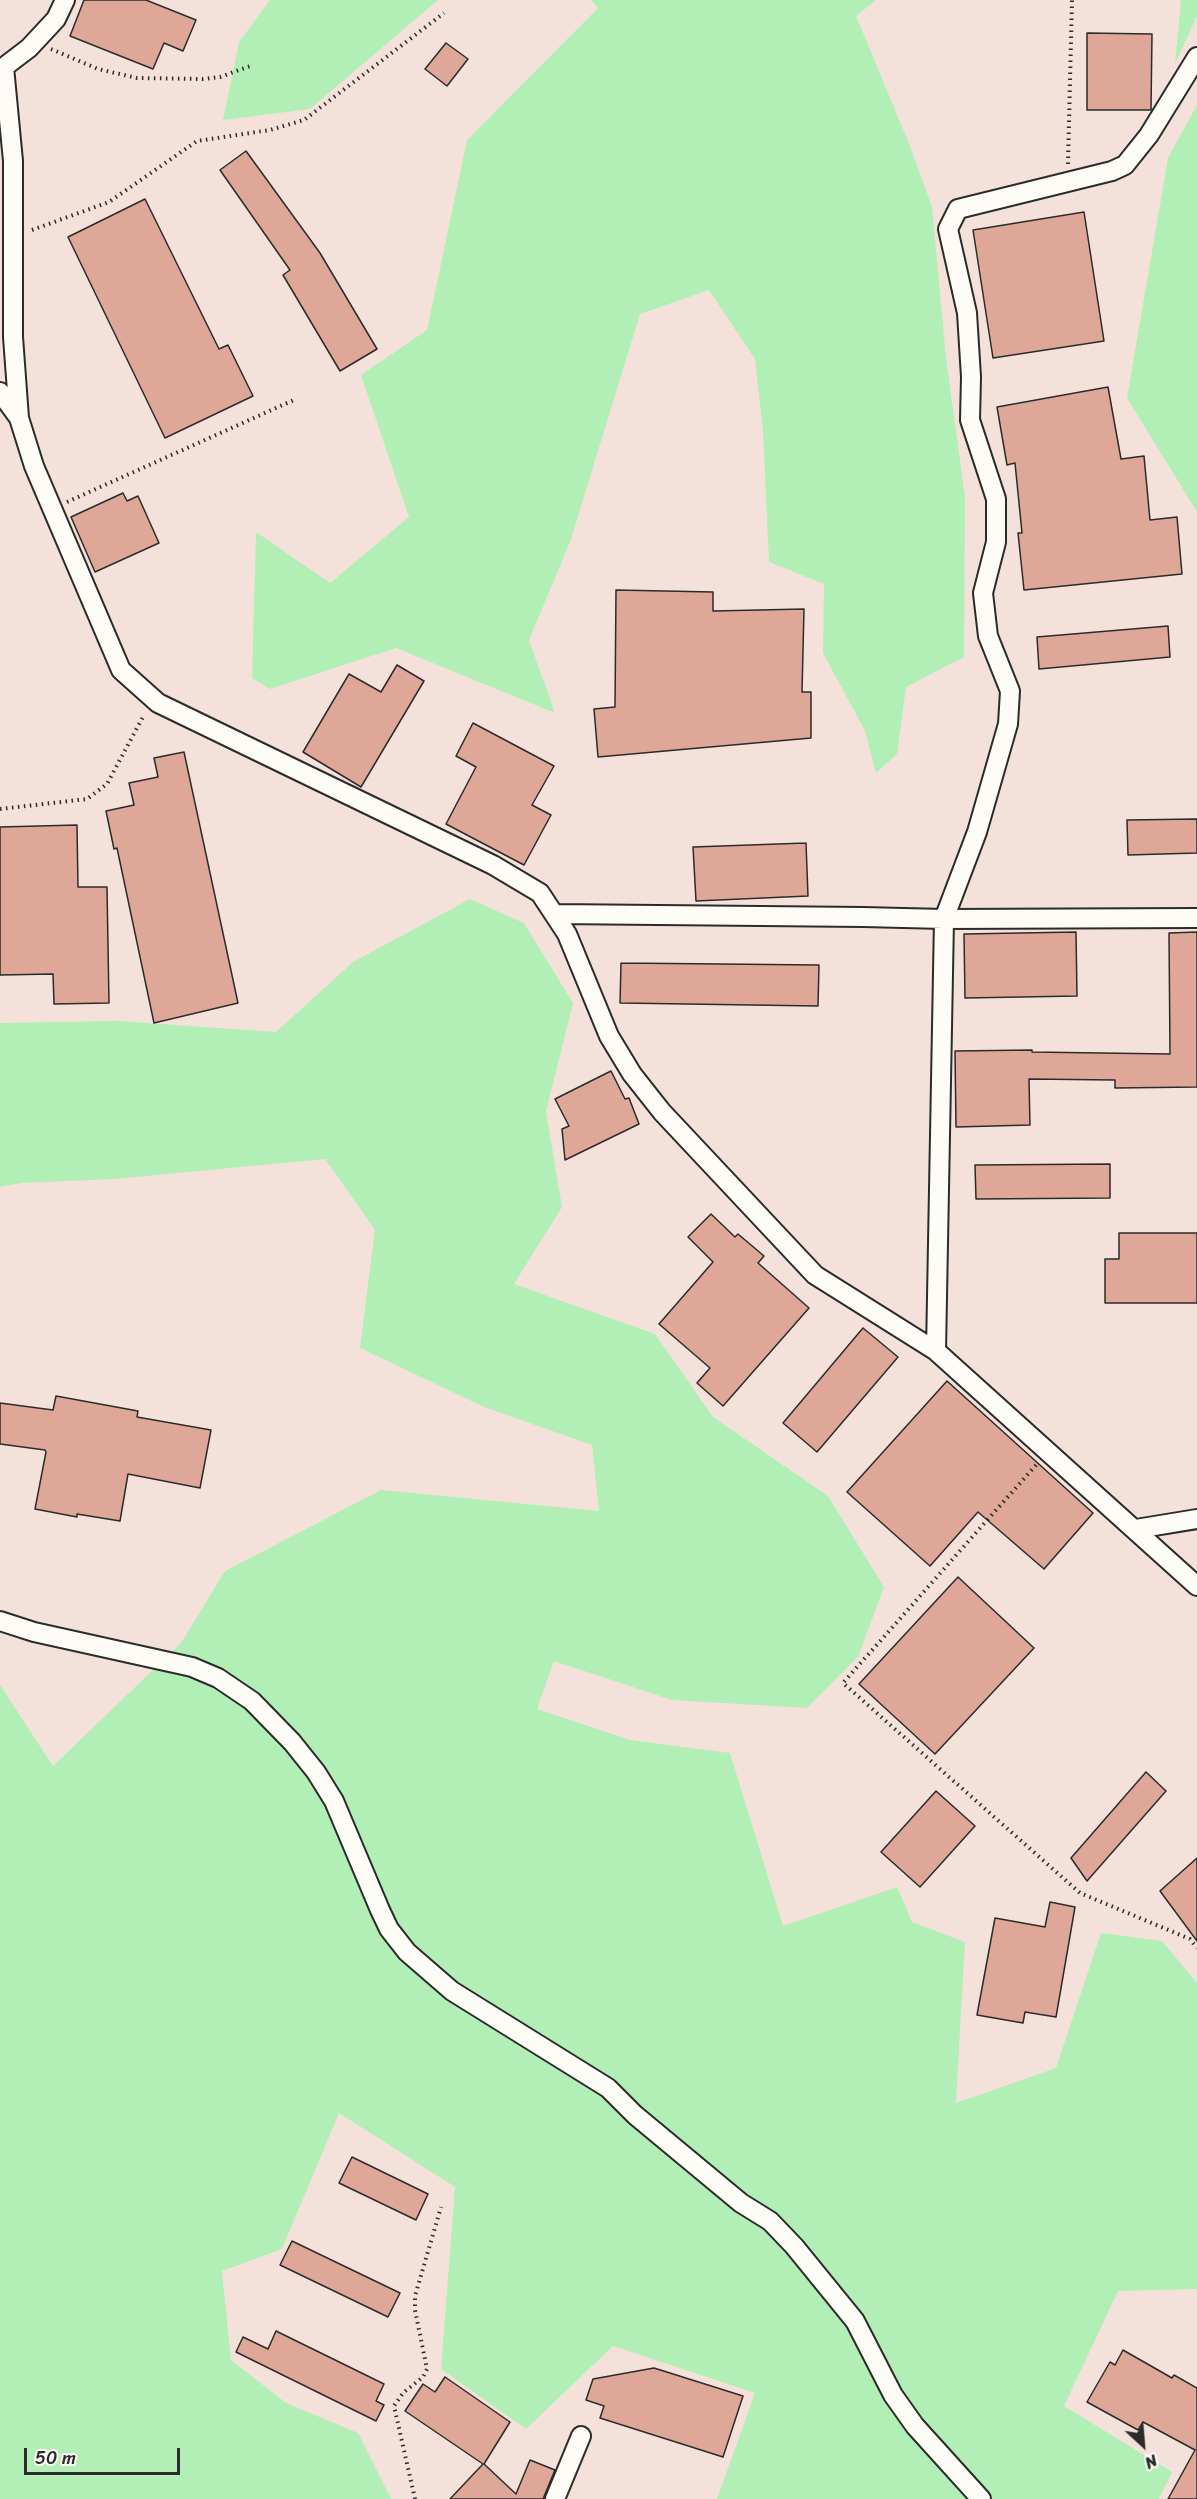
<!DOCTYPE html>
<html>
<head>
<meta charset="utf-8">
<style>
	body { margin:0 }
	#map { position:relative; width:1197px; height:2499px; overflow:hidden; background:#f4e2da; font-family:Sriracha,sans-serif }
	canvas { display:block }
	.north { position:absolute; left:1113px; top:2415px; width:60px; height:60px; -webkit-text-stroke:4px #fdfcf7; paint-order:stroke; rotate:154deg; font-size:16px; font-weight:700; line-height:24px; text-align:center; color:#2b2b2b }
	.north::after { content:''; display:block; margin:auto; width:21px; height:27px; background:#2b2b2b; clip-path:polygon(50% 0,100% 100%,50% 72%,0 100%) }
	.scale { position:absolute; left:24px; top:2448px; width:156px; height:27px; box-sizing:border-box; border:3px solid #2b2b2b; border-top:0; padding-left:8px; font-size:18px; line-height:21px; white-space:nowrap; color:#2b2b2b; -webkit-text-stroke:4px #fdfcf7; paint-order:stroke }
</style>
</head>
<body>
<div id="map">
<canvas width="1197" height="2499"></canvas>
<div class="north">N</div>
<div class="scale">50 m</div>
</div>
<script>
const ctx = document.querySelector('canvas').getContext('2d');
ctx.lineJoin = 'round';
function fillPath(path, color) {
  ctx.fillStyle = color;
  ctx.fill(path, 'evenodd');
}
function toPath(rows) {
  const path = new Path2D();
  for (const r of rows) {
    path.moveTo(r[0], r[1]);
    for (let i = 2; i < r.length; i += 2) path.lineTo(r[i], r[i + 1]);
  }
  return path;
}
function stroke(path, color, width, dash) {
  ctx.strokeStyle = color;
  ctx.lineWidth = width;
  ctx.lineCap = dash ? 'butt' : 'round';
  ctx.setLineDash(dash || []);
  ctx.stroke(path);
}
const green = toPath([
	[270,0,438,0,310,109,223,120,239,42],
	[591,0,876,0,856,16,910,146,932,207,946,358,965,497,964,657,906,687,897,754,876,773,865,731,823,653,824,584,769,562,763,431,755,359,709,290,640,314,570,542,529,640,555,713,396,648,270,689,252,678,256,532,330,583,409,517,361,375,427,330,467,140,598,8],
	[1181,0,1197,0,1197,16,1175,64],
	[1197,105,1197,512,1127,398,1168,158],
	[470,899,524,923,573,1003,546,1111,562,1207,514,1284,655,1334,713,1417,828,1496,884,1587,858,1657,807,1708,672,1700,554,1661,537,1709,630,1740,730,1753,783,1926,897,1887,912,1922,965,1942,956,2103,1056,2068,1101,1933,1162,1941,1197,1983,1197,2289,1118,2291,1064,2406,1172,2472,1159,2499,717,2499,755,2393,613,2346,526,2429,441,2369,455,2187,339,2113,282,2249,222,2271,231,2360,286,2403,358,2433,391,2499,0,2499,0,1685,53,1766,181,1643,225,1571,381,1490,599,1511,592,1445,484,1407,360,1348,375,1230,325,1159,115,1179,21,1183,0,1187,0,1023,117,1021,276,1032,353,962]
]);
const building = toPath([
	[84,0,146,0,196,20,183,51,164,43,153,69,70,36,84,0],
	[1087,33,1152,34,1151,110,1087,110,1087,33],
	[446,43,468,59,447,86,425,69,446,43],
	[246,151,320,253,377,349,340,371,283,275,290,270,220,170,246,151],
	[145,199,219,349,228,345,253,396,165,438,68,237,145,199],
	[1084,212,1104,341,993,358,973,230,1084,212],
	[1108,387,1121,459,1144,456,1150,520,1177,517,1182,574,1024,590,1018,533,1022,533,1015,463,1007,465,997,407,1108,387],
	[123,493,127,501,138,496,159,543,95,572,71,517,123,493],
	[616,590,713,592,713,611,804,609,802,692,811,692,811,738,598,757,594,709,615,707,616,590],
	[1168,626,1170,657,1039,669,1037,637,1168,626],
	[397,665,424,681,361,787,303,752,349,674,381,692,397,665],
	[473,723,554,766,532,805,551,815,524,865,446,824,476,767,456,756,473,723],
	[184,752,238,1003,154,1023,117,848,114,849,106,811,134,805,129,783,158,777,154,758,184,752],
	[1197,819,1197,853,1128,855,1127,820,1197,819],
	[77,825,78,887,107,887,109,1003,54,1004,53,974,0,975,0,827,77,825],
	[806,843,808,896,696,901,693,847,806,843],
	[1076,932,1077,996,965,998,964,934,1076,932],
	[1197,932,1197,1087,1115,1088,1115,1080,1029,1079,1030,1125,956,1127,955,1051,1032,1050,1032,1052,1170,1054,1169,933,1197,932],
	[621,963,819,965,818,1006,620,1003,621,963],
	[611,1071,625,1099,629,1098,639,1124,565,1160,562,1129,569,1126,555,1099,611,1071],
	[1110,1164,1110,1198,976,1199,975,1165,1110,1164],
	[711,1214,735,1237,738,1234,764,1256,758,1263,809,1308,723,1406,697,1383,710,1368,659,1324,713,1262,688,1237,711,1214],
	[1119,1233,1197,1233,1197,1303,1105,1303,1105,1259,1119,1259,1119,1233],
	[863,1328,898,1357,817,1452,783,1423,863,1328],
	[947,1381,1093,1513,1044,1569,978,1512,930,1566,847,1492,947,1381],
	[56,1396,138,1411,137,1417,211,1430,200,1488,128,1474,120,1521,77,1514,77,1517,35,1509,46,1452,45,1450,0,1444,0,1403,53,1410,56,1396],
	[958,1577,1034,1648,935,1754,859,1684,958,1577],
	[1146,1772,1166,1791,1087,1881,1071,1858,1146,1772],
	[936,1791,975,1826,920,1887,881,1852,936,1791],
	[1197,1858,1197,1941,1160,1891,1197,1858],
	[1050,1902,1075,1907,1056,2017,1025,2012,1023,2023,977,2015,995,1918,1045,1927,1050,1902],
	[352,2157,428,2194,416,2220,339,2183,352,2157],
	[292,2241,400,2293,388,2317,280,2265,292,2241],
	[276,2331,384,2384,376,2401,384,2405,376,2421,236,2352,243,2337,268,2349,276,2331],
	[1123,2350,1172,2378,1174,2375,1197,2388,1197,2499,1168,2499,1195,2450,1143,2422,1138,2430,1087,2402,1110,2362,1115,2365,1123,2350],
	[654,2368,743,2396,723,2457,600,2418,604,2406,586,2400,593,2379,654,2368],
	[445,2377,510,2422,484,2464,516,2494,530,2460,555,2470,543,2499,450,2499,483,2464,405,2411,423,2384,435,2392,445,2377]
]);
const path = toPath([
	[51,49,98,69,137,78,203,79,220,77,253,65],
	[1068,164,1072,0],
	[32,230,109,202,197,141,270,130,304,120,444,13],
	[67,502,296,399],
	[0,809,87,799,107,784,144,715],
	[1036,1465,843,1683,1080,1893,1190,1939,1197,1948],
	[415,2499,394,2406,403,2393,423,2377,427,2369,415,2310,415,2296,441,2207]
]);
const street = toPath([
	[65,0,56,19,29,48,4,67,13,161,13,337,19,418,34,466,121,670,158,703,493,865,540,893,567,934,609,1036,632,1074,662,1112,815,1275,936,1351,1197,1586],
	[0,392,19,418],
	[555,914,863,917,944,919,1197,918],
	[936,1351,944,919,977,832,1008,724,1010,691,988,636,983,593,996,542,996,499,970,420,971,377,967,313,948,229,958,209,1112,171,1125,165,1149,135,1197,57],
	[1136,1529,1197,1519],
	[0,1621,34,1632,192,1667,218,1678,252,1701,292,1742,316,1772,334,1801,380,1910,389,1929,407,1952,452,1991,608,2088,635,2115,741,2203,770,2221,794,2246,855,2321,893,2395,915,2426,981,2499],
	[555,2499,581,2436]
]);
fillPath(green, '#b1efb6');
fillPath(building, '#dfa797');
stroke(building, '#2b2b2b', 1.5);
stroke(street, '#2b2b2b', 22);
stroke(path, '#2b2b2b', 4, [1.5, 4.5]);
stroke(street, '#fdfcf7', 18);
</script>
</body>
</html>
